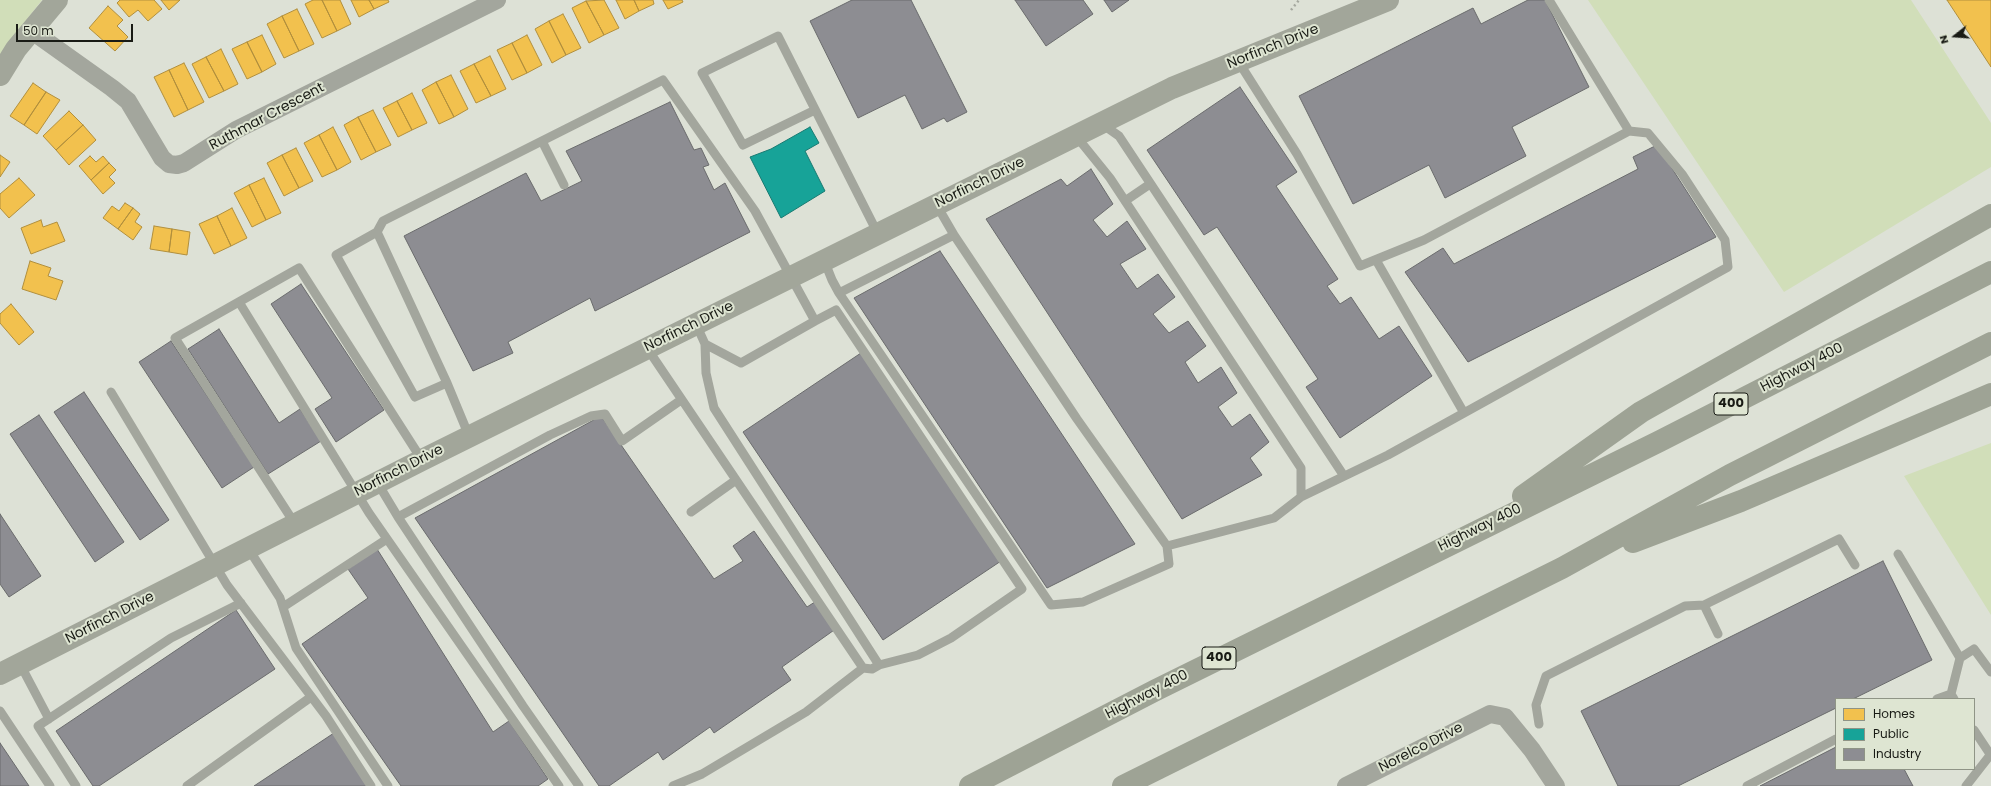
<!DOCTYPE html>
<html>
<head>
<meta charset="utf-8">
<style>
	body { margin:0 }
	#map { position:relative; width:1991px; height:786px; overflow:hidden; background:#dde1d6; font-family:Poppins,sans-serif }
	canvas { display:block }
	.legend { position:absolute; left:1835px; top:698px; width:140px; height:72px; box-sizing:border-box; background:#dee5d2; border:1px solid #8f9486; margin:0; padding:5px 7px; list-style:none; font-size:12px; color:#191b15 }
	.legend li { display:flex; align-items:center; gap:8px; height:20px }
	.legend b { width:20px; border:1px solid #8f9486 }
	.north { position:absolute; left:1935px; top:16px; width:40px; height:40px; -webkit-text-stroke:3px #dee5d2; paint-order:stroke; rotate:253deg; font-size:11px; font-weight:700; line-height:16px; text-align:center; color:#191b15 }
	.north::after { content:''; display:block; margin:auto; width:14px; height:18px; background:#191b15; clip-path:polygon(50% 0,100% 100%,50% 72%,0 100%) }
	.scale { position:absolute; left:16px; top:24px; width:117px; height:18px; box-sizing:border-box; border:2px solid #191b15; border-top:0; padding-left:5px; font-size:12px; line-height:14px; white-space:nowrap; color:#191b15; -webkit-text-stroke:3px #dee5d2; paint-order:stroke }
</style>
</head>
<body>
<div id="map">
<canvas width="1991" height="786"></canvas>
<ul class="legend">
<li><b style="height:11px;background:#f2c14e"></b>Homes</li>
<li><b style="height:11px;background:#17a398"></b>Public</li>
<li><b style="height:11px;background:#8d8d92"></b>Industry</li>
</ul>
<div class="north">N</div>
<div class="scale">50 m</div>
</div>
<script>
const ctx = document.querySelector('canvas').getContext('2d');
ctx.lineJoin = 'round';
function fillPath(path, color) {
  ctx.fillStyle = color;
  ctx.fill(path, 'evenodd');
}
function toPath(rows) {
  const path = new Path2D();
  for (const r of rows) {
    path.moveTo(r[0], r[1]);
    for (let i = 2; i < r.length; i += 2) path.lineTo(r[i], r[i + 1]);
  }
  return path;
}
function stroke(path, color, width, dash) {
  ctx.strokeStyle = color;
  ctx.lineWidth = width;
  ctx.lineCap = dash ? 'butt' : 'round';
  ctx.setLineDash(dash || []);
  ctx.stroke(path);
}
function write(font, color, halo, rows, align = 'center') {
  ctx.font = font + ' Poppins,sans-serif';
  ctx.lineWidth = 4;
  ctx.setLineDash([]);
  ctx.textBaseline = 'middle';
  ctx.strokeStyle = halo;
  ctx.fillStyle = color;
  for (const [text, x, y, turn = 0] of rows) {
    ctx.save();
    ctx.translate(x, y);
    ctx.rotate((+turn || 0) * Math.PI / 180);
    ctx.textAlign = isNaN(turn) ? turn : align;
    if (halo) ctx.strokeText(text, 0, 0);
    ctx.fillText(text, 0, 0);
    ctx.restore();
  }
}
const green = toPath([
	[0,0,42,0,12,38,0,57],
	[1588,0,1911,0,1991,123,1991,167,1784,292],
	[1991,443,1991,615,1904,476]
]);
const homes = toPath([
	[120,0,154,0,162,9,148,21,138,10,129,17,117,3,120,0],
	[161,0,180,0,169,10,161,0],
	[313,0,322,0,337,31,322,38,305,4,313,0],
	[322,0,340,0,351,24,337,31,322,0],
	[351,0,369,0,374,9,359,17,351,0],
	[369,0,388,0,389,2,374,9,369,0],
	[604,0,619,28,604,35,586,1,604,0],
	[616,0,634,0,639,11,625,19,616,0],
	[634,0,653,0,654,4,639,11,634,0],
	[663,0,682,0,683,2,668,9,663,0],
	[1947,0,1991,0,1991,67,1947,0],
	[586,1,604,35,589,43,572,8,586,1],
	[108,6,123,20,117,26,128,37,115,51,89,28,108,6],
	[297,9,314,44,299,51,282,16,297,9],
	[563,14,581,48,566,55,549,21,563,14],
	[282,16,299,51,284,58,267,24,282,16],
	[549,21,566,55,552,63,535,29,549,21],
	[262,35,276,64,262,72,247,42,262,35],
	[527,35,542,65,527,73,512,43,527,35],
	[247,42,262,72,247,79,232,49,247,42],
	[512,43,527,73,512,80,497,50,512,43],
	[221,49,238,84,224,91,206,57,221,49],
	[490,56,506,89,491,96,474,64,490,56],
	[206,57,224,91,209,98,192,64,206,57],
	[184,63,204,102,188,110,169,70,184,63],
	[474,64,491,96,476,103,460,71,474,64],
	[169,70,188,110,174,117,154,77,169,70],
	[451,75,468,109,454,117,436,82,451,75],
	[436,82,454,117,439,124,422,90,436,82],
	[33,83,46,92,24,125,10,116,33,83],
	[46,92,60,100,37,134,24,125,46,92],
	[412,93,427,123,412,130,397,101,412,93],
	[397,101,412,130,398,137,383,108,397,101],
	[373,110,391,145,376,152,358,117,373,110],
	[69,111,83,125,56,150,43,136,69,111],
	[358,117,376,152,361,160,344,125,358,117],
	[83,125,96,140,69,165,56,150,83,125],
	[333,127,351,162,337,170,319,135,333,127],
	[319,135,337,170,322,177,304,143,319,135],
	[296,148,313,181,299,188,282,155,296,148],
	[0,155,10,162,0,177,0,155],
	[282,155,299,188,284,196,267,163,282,155],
	[90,156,96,162,103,156,109,163,91,180,79,166,90,156],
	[109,163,116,170,109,177,115,183,103,194,91,180,109,163],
	[19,178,35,195,9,218,0,208,0,194,19,178],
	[264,178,281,213,266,220,249,185,264,178],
	[249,185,266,220,252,227,234,193,249,185],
	[125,203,133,208,118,229,103,218,112,206,119,211,125,203],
	[133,208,140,214,135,222,142,227,133,240,118,229,133,208],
	[232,208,247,238,231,246,217,216,232,208],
	[217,216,231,246,214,254,199,224,217,216],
	[41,220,43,227,57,222,65,241,31,254,21,228,41,220],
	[154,226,172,229,169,252,150,249,154,226],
	[172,229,190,232,187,255,169,252,172,229],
	[30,261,51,268,48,276,63,281,56,300,22,289,30,261],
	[11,304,34,332,19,345,0,323,0,314,11,304]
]);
const public = toPath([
	[810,127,819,143,805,151,825,191,781,218,750,157,771,149,810,127]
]);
const industry = toPath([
	[852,0,911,0,967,112,947,122,944,118,922,129,905,95,858,118,810,21,852,0],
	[1015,0,1083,0,1093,14,1046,46,1015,0],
	[1104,0,1129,0,1112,12,1104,0],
	[1528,0,1545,0,1589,87,1512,127,1526,156,1445,198,1429,165,1353,204,1299,96,1473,8,1481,24,1528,0],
	[1240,87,1297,172,1276,186,1338,279,1327,286,1340,304,1351,297,1379,339,1399,326,1432,376,1340,438,1306,387,1318,379,1217,227,1204,235,1147,150,1240,87],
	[670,102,694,150,701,148,709,165,703,167,714,190,725,183,750,232,595,311,590,298,508,342,513,353,473,371,404,236,526,173,541,201,582,181,566,151,670,102],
	[1657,145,1716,237,1468,362,1405,272,1443,248,1454,264,1638,169,1633,157,1657,145],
	[1091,169,1113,204,1093,220,1107,237,1127,221,1146,249,1120,264,1137,289,1158,274,1175,297,1153,314,1169,333,1188,321,1206,346,1185,362,1198,383,1221,367,1237,393,1218,407,1232,427,1250,414,1269,442,1250,458,1262,475,1182,519,986,219,1061,179,1067,186,1091,169],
	[940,251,1135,544,1047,588,854,298,940,251],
	[301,284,384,410,336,442,315,409,332,398,271,304,301,284],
	[219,329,279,423,300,409,321,441,268,474,188,349,219,329],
	[171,341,254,467,222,488,139,362,171,341],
	[861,353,1001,561,883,640,743,432,861,353],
	[84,392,169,520,140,540,54,412,84,392],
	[39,415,124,542,95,562,10,434,39,415],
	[601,416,714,579,743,561,733,546,754,531,807,607,818,600,837,628,782,667,791,680,714,733,710,727,663,760,658,752,609,786,599,786,415,518,601,416],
	[0,514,41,576,9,597,0,584,0,514],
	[377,549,493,732,509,721,548,779,538,786,401,786,302,644,368,598,348,569,377,549],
	[1883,561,1932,660,1853,699,1836,699,1836,708,1678,786,1618,786,1581,711,1883,561],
	[236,610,275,669,99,786,93,786,56,731,236,610],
	[334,733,370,786,254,786,334,733],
	[0,743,29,786,0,786,0,743],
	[1836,747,1836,769,1904,769,1913,786,1760,786,1836,747]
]);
const path = toPath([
	[1291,10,1299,0]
]);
const lane = toPath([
	[1238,61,1297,154,1360,266,1424,240,1629,131],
	[815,110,743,145,702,73,778,36,878,234],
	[1102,124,1119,136,1344,476],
	[1076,136,1110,178,1301,468,1301,497,1274,518,1167,546],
	[542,141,564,185],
	[1125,201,1150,184],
	[936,204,954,235],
	[377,232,447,383],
	[824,260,832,280,839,293,954,235,1077,419,1167,546,1169,564,1083,602,1051,605,839,293],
	[1376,260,1464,413],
	[239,302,369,513,559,786],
	[815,321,836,310,1022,589,951,638,918,655,879,665],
	[696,324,705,344,706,373,714,408,879,665,872,669,863,668],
	[647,348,863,668,806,712,702,774,673,786],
	[111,392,227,585,326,716,371,786],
	[469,436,447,383,415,397,336,255,377,232,383,221,663,80,755,211,815,321,741,363,705,344],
	[377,482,398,517,550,435,591,416,605,414,622,441,681,400],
	[1301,497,1388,455,1728,267,1725,240,1682,174,1648,133,1629,131,1549,0],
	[691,512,736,480],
	[398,517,523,706,579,786],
	[295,524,175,338,299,268,422,460],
	[248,548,280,598,296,648,388,786],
	[1898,554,1960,658],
	[283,607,387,539],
	[1718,634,1704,605,1839,539,1855,565],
	[20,664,49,719],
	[1937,699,1951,694],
	[1954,699,1951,694,1960,658,1974,649,1991,672],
	[0,711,50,786],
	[1539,724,1536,705,1546,676,1685,606,1704,605],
	[1974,730,1990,754],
	[76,786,38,726,171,638,241,603],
	[187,786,311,697],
	[1747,786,1836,739],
	[1966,786,1991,754]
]);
const street = toPath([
	[32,31,112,88,128,101,162,158,169,164,177,165,184,163,236,130,497,0],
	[1346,786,1490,714,1505,717,1532,750,1556,786]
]);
const secondary = toPath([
	[0,75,16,49,57,0],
	[0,674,422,460,1172,88,1388,0]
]);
const highway = toPath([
	[1523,496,1641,412,1991,215],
	[1633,542,1741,501,1991,394],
	[970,786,1156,690,1660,441,1991,272],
	[1123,786,1562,568,1730,475,1991,343]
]);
const shields = [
	[1731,404,34],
	[1219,658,34]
];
const shieldNames = [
	["400",1731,404],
	["400",1219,658]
];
const streetNames = [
	["Norfinch Drive",1273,47,-22],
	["Ruthmar Crescent",267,117,-28],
	["Norfinch Drive",980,183,-26],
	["Norfinch Drive",689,327,-26],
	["Highway 400",1802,368,-27],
	["Norfinch Drive",399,471,-27],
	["Highway 400",1480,528,-26],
	["Norfinch Drive",110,618,-27],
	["Highway 400",1147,695,-27],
	["Norelco Drive",1421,748,-27]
];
fillPath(green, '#d1deb9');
fillPath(homes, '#f2c14e');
stroke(homes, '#b18f3d', 1);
fillPath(public, '#17a398');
stroke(public, '#187a71', 1);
fillPath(industry, '#8d8d92');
stroke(industry, '#6a6b6c', 1);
stroke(path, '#a5a89f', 2.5, [2, 3]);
stroke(lane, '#a3a69d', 9);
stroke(street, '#a3a69d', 18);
stroke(secondary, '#a2a69a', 22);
stroke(highway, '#9ea395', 22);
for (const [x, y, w] of shields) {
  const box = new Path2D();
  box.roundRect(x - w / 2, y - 11, w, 22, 3);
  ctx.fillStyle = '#dee5d2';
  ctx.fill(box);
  stroke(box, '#191b15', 1);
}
write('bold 13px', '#191b15', null, shieldNames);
write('14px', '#191b15', '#dee5d2', streetNames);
</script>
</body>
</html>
